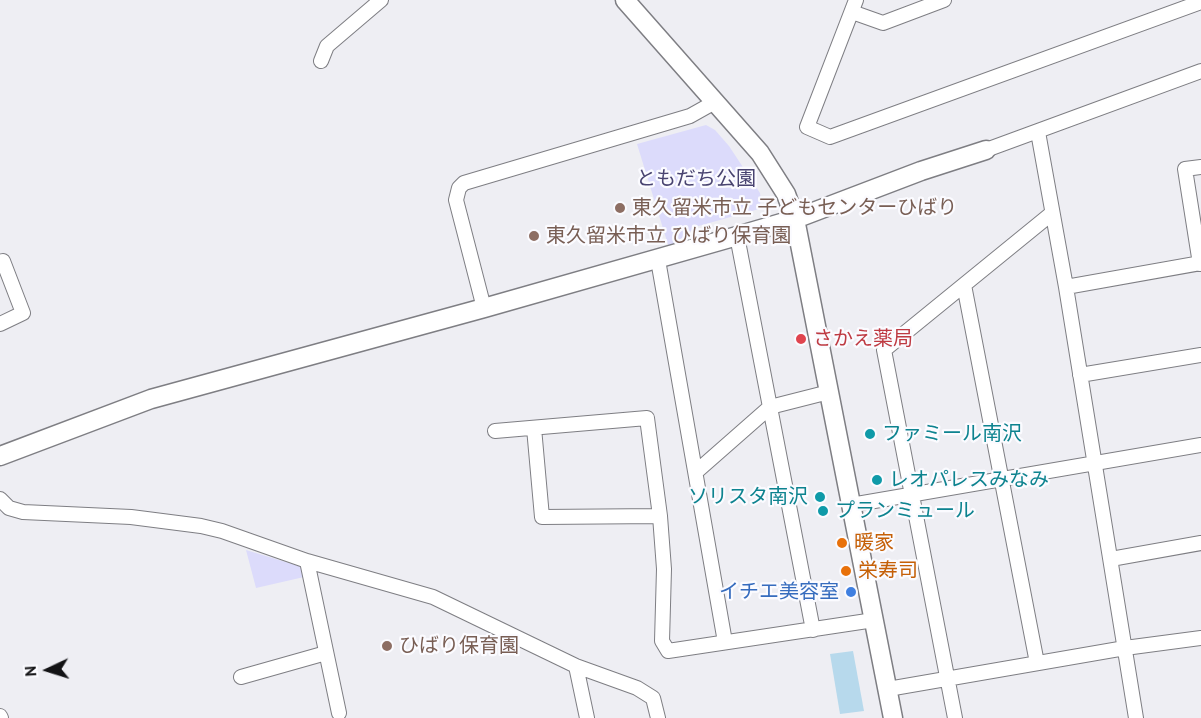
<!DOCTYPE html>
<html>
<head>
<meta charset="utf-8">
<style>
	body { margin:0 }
	#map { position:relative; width:1201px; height:718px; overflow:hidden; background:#eeeef3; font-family:"PT Sans",sans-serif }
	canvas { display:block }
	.north { position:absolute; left:18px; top:640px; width:60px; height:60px; -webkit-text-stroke:4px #fbfbff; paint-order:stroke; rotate:266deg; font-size:16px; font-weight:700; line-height:24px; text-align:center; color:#131315 }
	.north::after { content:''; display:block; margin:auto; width:21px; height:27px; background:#131315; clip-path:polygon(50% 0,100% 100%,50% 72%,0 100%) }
</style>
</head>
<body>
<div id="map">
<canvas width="1201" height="718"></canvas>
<div class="north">N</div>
</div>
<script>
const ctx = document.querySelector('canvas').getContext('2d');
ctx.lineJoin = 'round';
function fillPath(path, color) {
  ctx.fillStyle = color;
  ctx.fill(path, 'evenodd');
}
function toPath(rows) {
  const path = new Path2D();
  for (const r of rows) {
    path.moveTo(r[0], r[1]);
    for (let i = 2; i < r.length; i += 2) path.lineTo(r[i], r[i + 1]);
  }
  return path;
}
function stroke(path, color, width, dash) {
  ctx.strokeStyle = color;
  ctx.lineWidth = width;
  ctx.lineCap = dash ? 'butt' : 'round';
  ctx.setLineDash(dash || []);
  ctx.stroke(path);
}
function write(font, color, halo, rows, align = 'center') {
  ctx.font = font + ' "PT Sans","Noto Sans JP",sans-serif';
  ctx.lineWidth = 4.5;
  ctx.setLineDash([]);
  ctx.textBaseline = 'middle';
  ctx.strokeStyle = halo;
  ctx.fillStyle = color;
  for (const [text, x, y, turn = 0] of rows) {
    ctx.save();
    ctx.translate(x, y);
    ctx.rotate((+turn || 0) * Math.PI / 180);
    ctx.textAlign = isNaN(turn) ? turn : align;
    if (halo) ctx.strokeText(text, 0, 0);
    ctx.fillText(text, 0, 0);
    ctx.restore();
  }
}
const green = toPath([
	[706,125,715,130,729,146,760,193,761,200,759,209,695,227,670,251,637,144],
	[246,550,302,567,304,577,256,588]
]);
const water = toPath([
	[853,651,864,711,840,714,830,654]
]);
const minor = toPath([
	[856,0,807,127,830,137,1201,2],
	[852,12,883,23,944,0],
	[321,61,327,46,381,0],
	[1038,132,1066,287,1136,718],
	[986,150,1201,71],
	[737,236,813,630],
	[658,260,725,642],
	[0,262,3,261,23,313,0,324],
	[1200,264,1185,169,1201,167],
	[964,285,1037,663],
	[1066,287,1201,263],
	[484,308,456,200,459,188,464,183,690,116,715,102],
	[1080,375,1201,355],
	[534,428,542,517,660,516],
	[495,431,647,418,660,516,664,569,662,641,668,651,874,620],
	[696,472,770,407,829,392],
	[0,499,9,508,23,512,131,517,201,526,222,531,307,561,433,597,576,666,637,688,653,698,658,718],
	[851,505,1201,445],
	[1111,559,1201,543],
	[307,561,339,713],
	[576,666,587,718],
	[241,677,326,653],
	[888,689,1125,648,1201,638],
	[0,716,1,718],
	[955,718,884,350,1051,214]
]);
const tertiary = toPath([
	[625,0,760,153,786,194,795,219,893,718],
	[0,456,151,399,484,308,737,236,795,219,921,171,986,150]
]);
const markers = [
	[620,208,6,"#8d6e63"],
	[534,236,6,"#8d6e63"],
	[801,339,6,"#e0444e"],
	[870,434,6,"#0f9aa8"],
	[877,480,6,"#0f9aa8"],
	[820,497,6,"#0f9aa8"],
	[823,511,6,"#0f9aa8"],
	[842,543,6,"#e8710a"],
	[846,571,6,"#e8710a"],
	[851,592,6,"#3f7fe0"],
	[387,646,6,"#8d6e63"]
];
const parkNames = [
	["ともだち公園",696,179]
];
const educationNames = [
	["東久留米市立 子どもセンターひばり",632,208],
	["東久留米市立 ひばり保育園",546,236],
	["ひばり保育園",399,646]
];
const healthNames = [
	["さかえ薬局",813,339]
];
const cultureNames = [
	["ファミール南沢",882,434],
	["レオパレスみなみ",889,480],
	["ソリスタ南沢",808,497,"right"],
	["プランミュール",835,511]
];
const foodNames = [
	["暖家",854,543],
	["栄寿司",858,571]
];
const shopNames = [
	["イチエ美容室",839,592]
];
fillPath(green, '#dcdbfb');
fillPath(water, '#b7d9ec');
stroke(minor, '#7e7e83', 16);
stroke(tertiary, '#7e7e83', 21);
stroke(minor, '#fff', 14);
stroke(tertiary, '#fff', 18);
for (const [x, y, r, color] of markers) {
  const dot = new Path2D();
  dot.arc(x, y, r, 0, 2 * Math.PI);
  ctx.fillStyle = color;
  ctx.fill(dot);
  stroke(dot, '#fbfbff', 2);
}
write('20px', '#484370', '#fbfbff', parkNames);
write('20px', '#785e54', '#fbfbff', educationNames, 'left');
write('20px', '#be3a42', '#fbfbff', healthNames, 'left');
write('20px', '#0d838f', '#fbfbff', cultureNames, 'left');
write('20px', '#c56008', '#fbfbff', foodNames, 'left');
write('20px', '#366cbe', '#fbfbff', shopNames, 'right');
</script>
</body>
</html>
